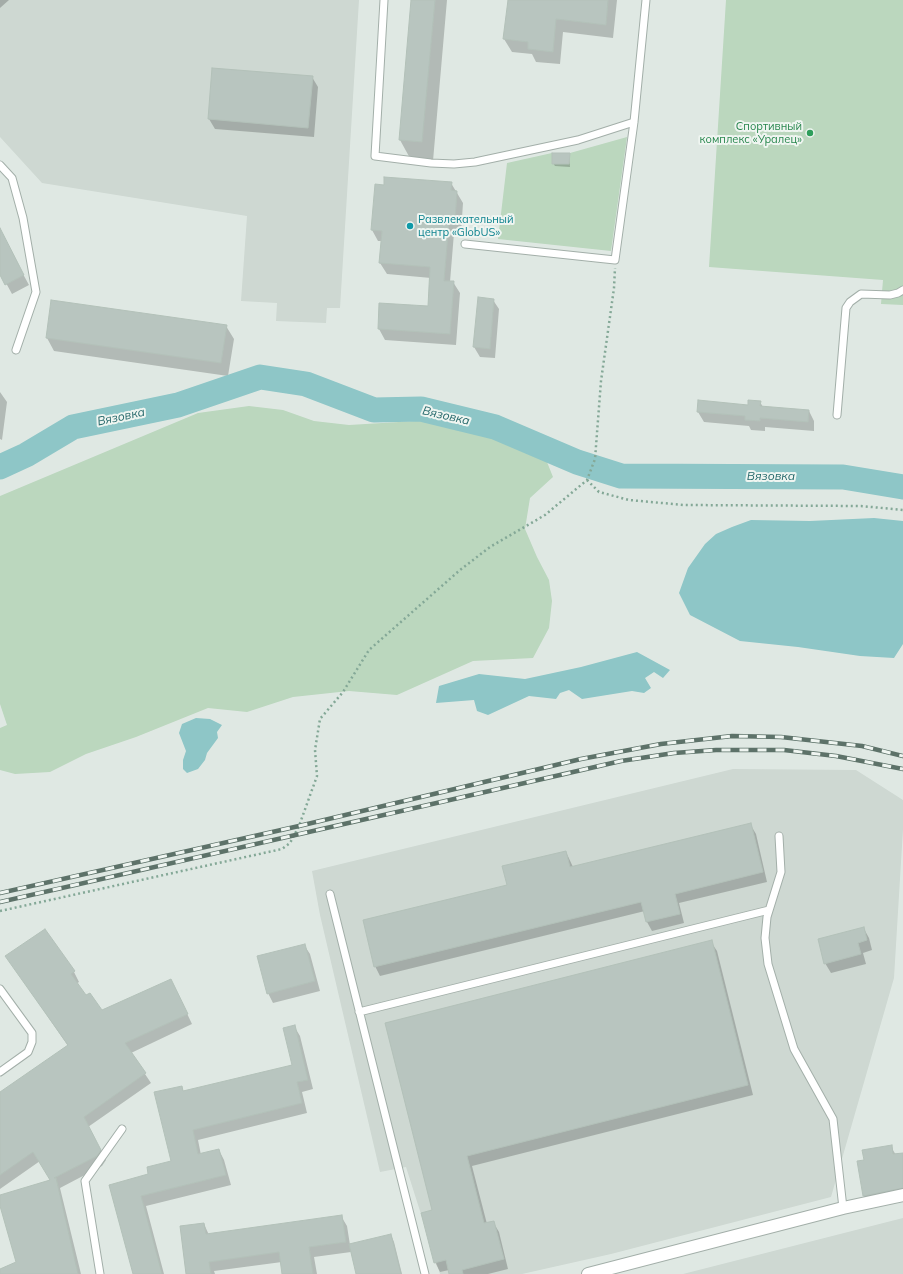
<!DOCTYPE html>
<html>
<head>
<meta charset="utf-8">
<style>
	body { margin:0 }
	canvas { display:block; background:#dfe8e3 }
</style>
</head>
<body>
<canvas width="903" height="1274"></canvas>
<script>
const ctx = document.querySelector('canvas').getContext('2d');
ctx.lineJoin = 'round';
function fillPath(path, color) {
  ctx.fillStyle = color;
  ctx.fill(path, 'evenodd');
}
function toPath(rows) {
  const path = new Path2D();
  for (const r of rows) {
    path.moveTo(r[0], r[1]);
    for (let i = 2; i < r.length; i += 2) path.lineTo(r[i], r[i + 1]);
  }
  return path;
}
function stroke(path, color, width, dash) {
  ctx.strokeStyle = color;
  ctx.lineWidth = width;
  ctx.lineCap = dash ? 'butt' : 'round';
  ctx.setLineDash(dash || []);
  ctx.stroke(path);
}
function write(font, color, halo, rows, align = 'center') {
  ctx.font = font + ' Mulish,sans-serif';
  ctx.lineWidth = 4;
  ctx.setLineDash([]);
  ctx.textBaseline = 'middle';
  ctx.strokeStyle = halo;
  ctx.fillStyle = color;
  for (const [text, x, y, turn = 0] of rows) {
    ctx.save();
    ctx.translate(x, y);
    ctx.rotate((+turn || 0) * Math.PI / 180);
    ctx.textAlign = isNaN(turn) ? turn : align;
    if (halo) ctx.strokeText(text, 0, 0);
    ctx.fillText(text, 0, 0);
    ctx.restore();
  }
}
const built = toPath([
	[0,0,359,0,340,308,327,308,326,323,276,321,277,303,241,301,247,216,42,183,0,137],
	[733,769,856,770,903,800,903,829,894,978,831,1197,611,1254,522,1274,440,1274,406,1167,380,1172,320,915,312,871],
	[903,1218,903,1274,683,1274]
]);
const green = toPath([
	[726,0,903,0,903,305,881,304,883,280,709,267],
	[627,137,611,251,498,239,507,163,552,153,552,164,569,164,570,153],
	[249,406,283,410,314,421,349,425,449,419,488,437,527,449,545,457,553,477,530,498,525,529,537,557,549,580,552,601,549,628,533,658,473,661,397,695,349,691,293,697,247,712,208,708,136,737,86,754,50,772,15,774,0,770,0,728,7,725,0,704,0,496,198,413]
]);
const water = toPath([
	[874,518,903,521,903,644,894,658,860,656,798,647,740,641,690,615,679,593,688,568,705,544,716,534,732,527,751,520,810,521],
	[637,652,670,670,663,678,654,672,645,678,651,688,644,693,632,691,582,699,569,690,560,693,556,699,529,696,488,715,477,711,474,700,436,703,439,686,479,674,525,679,581,667],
	[196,718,210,719,222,725,217,732,218,738,207,753,205,760,198,769,187,773,183,769,183,760,186,751,179,733,182,724]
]);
const shadow = toPath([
	[0,0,9,0,0,8],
	[412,0,447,0,433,161,411,160,400,140],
	[509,0,617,0,613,38,563,32,560,64,536,62,532,54,512,52,504,39],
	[213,69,312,77,318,87,314,137,215,129,209,119],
	[569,154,570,167,555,166,553,163],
	[451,183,463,203,461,233,454,233,450,282,453,282,460,293,456,345,385,340,379,329,429,307,431,278,387,274,380,263,382,241,378,241,372,230,385,186],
	[0,232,29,285,12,294,0,272],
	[493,300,499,309,495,358,480,357,474,347],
	[226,326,234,339,228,376,54,351,47,338],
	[0,392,7,402,2,440,0,439],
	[699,402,749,406,760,402,763,407,809,411,814,421,814,431,765,427,765,431,751,430,749,426,704,422,698,412],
	[750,824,756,834,767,882,679,903,684,923,652,931,647,922,645,911,380,976,375,966,566,852,573,867],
	[864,929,869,938,872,950,863,953,866,964,831,973,825,963],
	[44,930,74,972,79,982,76,984,85,997,102,1012,171,980,192,1024,131,1053,151,1083,88,1127,106,1160,102,1166,60,1188,81,1274,0,1274,0,1270,17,1263,0,1202,0,1196,52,1180,40,1161,0,1189,0,1094,68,1046,7,957],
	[711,942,717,951,753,1095,472,1166,487,1224,493,1222,499,1232,508,1269,488,1274,450,1274,449,1270,440,1272,435,1262,433,1211,386,1023],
	[304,945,310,954,320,991,273,1003,268,993],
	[294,1026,300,1036,313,1089,302,1092,307,1113,198,1140,201,1155,219,1150,224,1160,231,1185,146,1206,164,1274,134,1274,110,1186,150,1175,172,1162,181,1087,184,1092,293,1065],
	[891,1147,896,1155,903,1154,903,1198,870,1205,864,1196,865,1160],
	[341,1216,347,1226,350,1245,391,1235,394,1242,402,1274,357,1274,351,1252,314,1257,317,1274,283,1274,282,1262,214,1271,215,1274,187,1274,204,1224,209,1235]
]);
const river = toPath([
	[0,467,26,455,73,427,178,405,260,377,306,384,374,410,421,409,495,427,577,462,621,476,843,477,903,487]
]);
const building = toPath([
	[411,0,435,0,422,142,399,140,411,0],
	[508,0,608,0,606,25,556,19,553,52,528,49,528,42,503,39,508,0],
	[212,68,313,76,308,128,208,119,212,68],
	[552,153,570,153,569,164,552,164,552,153],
	[384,177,452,182,451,190,457,191,455,222,449,222,444,281,454,281,450,334,378,329,379,303,428,306,430,267,379,263,382,231,371,230,375,184,384,185,384,177],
	[0,228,24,275,5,285,0,275,0,228],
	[478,297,494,299,490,349,473,347,478,297],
	[51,300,227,325,221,363,46,338,51,300],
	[698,400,748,405,748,400,761,401,760,406,809,410,808,422,760,418,760,421,745,420,745,416,697,412,698,400],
	[751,823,763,872,675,894,680,914,646,922,641,902,374,967,363,920,507,885,502,866,566,851,570,867,751,823],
	[864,927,867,940,858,943,861,954,824,964,818,939,864,927],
	[45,929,75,971,71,974,86,995,90,993,102,1010,171,979,188,1014,125,1043,146,1073,84,1117,101,1150,97,1156,54,1178,56,1178,78,1274,0,1274,0,1269,16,1262,0,1206,0,1195,50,1180,33,1152,0,1175,0,1092,68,1045,5,956,45,929],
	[712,940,748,1085,467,1156,484,1223,494,1221,504,1259,462,1270,463,1274,449,1274,446,1260,434,1263,421,1213,432,1210,385,1023,712,940],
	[305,944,315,981,267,994,257,956,305,944],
	[295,1025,308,1080,297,1082,302,1103,193,1130,198,1154,219,1149,226,1175,141,1196,162,1274,133,1274,109,1185,148,1174,147,1167,171,1161,154,1092,182,1086,183,1091,292,1065,283,1028,295,1025],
	[892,1145,893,1154,903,1153,903,1188,863,1196,857,1161,864,1160,862,1150,892,1145],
	[342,1215,346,1242,309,1247,313,1274,282,1274,279,1252,209,1262,211,1274,186,1274,180,1226,204,1223,206,1234,342,1215],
	[391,1234,401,1274,356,1274,349,1244,391,1234]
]);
const path = toPath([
	[587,480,599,492,629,500,684,505,861,506,903,510],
	[0,911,282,849,290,843,299,826,317,776,315,750,320,719,343,692,369,650,460,570,490,547,545,515,587,480,595,459,601,381,614,288,615,268]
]);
const service = toPath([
	[384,0,375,156,431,163,454,164,475,162,578,140,634,122],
	[0,165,12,178,23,218,36,292,16,350],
	[465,244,615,260,634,122,646,0],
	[837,415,846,308,850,302,861,294,890,295,898,293,903,290],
	[779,836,781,872,767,917,765,938,768,964,794,1049,833,1119,843,1208],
	[330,894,425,1274],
	[0,989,32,1033,32,1042,28,1052,0,1072],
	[359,1012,769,910],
	[100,1274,85,1181,122,1129]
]);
const minor = toPath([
	[588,1274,843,1208,903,1195]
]);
const rail = toPath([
	[0,893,299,826,581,759,661,744,732,736,781,737,862,746,903,756],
	[0,902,560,775,621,761,674,753,716,750,784,750,836,756,903,769]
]);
const markers = [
	[810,133,4,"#2e9e5b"],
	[410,226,4,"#0f9aa8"]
];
const leisureNames = [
	["Спортивный",802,127],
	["комплекс «Уралец»",802,140]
];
const cultureNames = [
	["Развлекательный",418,220],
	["центр «GlobUS»",418,233]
];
const waterNames = [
	["Вязовка",446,416,13],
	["Вязовка",121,417,-12],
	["Вязовка",771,476]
];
fillPath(built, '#ced8d2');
fillPath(green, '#bbd7be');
fillPath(water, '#8ec6c7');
fillPath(shadow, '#0003');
stroke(river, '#8ec6c7', 25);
fillPath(building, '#b8c5bf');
stroke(building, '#b3c1b9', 1);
stroke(service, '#a3afa9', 9);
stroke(minor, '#a3afa9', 14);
stroke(path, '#84a897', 2.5, [2, 3]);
stroke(service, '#fff', 7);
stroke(minor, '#fff', 12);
stroke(rail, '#5d7269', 4.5);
stroke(rail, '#eff5f1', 3, [9]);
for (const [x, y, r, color] of markers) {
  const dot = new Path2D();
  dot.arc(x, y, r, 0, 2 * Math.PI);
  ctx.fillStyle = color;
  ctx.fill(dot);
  stroke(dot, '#eff5f1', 1.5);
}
write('11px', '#27864d', '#eff5f1', leisureNames, 'right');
write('11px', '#0d838f', '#eff5f1', cultureNames, 'left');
write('italic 12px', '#25686a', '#eff5f1', waterNames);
</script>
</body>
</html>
